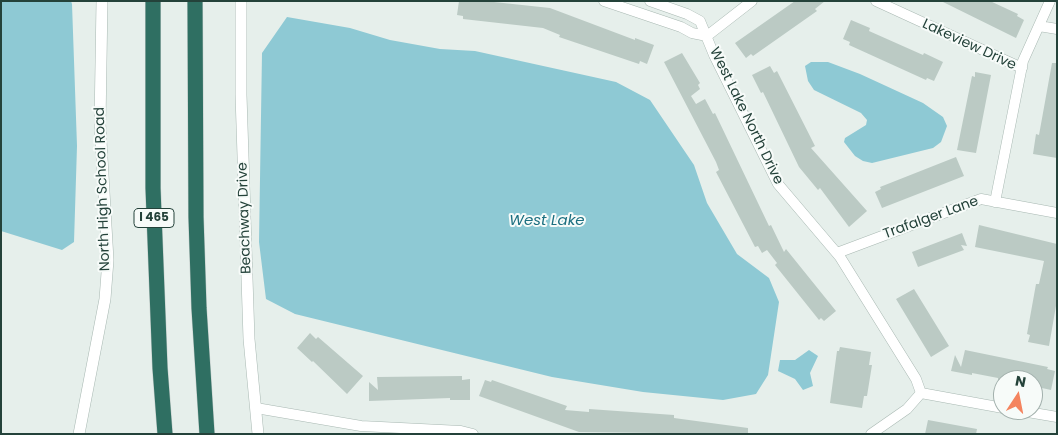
<!DOCTYPE html>
<html>
<head>
<meta charset="utf-8">
<style>
	body { margin:0 }
	#map { position:relative; width:1058px; height:435px; overflow:hidden; background:#e6efeb; font-family:Poppins,sans-serif }
	canvas { display:block }
	.frame { position:absolute; inset:0; border:2px solid #24423a; pointer-events:none }
	.north { position:absolute; left:993px; top:370px; width:50px; height:50px; box-sizing:border-box; background:#f7fbf9; border:1px solid #a3b1ad; border-radius:50%; rotate:11deg; font-size:14px; font-weight:700; line-height:20px; text-align:center; color:#24423a }
	.north::after { content:''; display:block; margin:auto; width:18px; height:22px; background:#f4845f; clip-path:polygon(50% 0,100% 100%,50% 72%,0 100%) }
</style>
</head>
<body>
<div id="map">
<canvas width="1058" height="435"></canvas>
<div class="frame"></div>
<div class="north">N</div>
</div>
<script>
const ctx = document.querySelector('canvas').getContext('2d');
ctx.lineJoin = 'round';
function fillPath(path, color) {
  ctx.fillStyle = color;
  ctx.fill(path, 'evenodd');
}
function toPath(rows) {
  const path = new Path2D();
  for (const r of rows) {
    path.moveTo(r[0], r[1]);
    for (let i = 2; i < r.length; i += 2) path.lineTo(r[i], r[i + 1]);
  }
  return path;
}
function stroke(path, color, width, dash) {
  ctx.strokeStyle = color;
  ctx.lineWidth = width;
  ctx.lineCap = dash ? 'butt' : 'round';
  ctx.setLineDash(dash || []);
  ctx.stroke(path);
}
function write(font, color, halo, rows, align = 'center') {
  ctx.font = font + ' Poppins,sans-serif';
  ctx.lineWidth = 4;
  ctx.setLineDash([]);
  ctx.textBaseline = 'middle';
  ctx.strokeStyle = halo;
  ctx.fillStyle = color;
  for (const [text, x, y, turn = 0] of rows) {
    ctx.save();
    ctx.translate(x, y);
    ctx.rotate((+turn || 0) * Math.PI / 180);
    ctx.textAlign = isNaN(turn) ? turn : align;
    if (halo) ctx.strokeText(text, 0, 0);
    ctx.fillText(text, 0, 0);
    ctx.restore();
  }
}
const water = toPath([
	[1,1,71,1,72,4,77,146,74,242,62,250,1,231],
	[287,17,350,28,390,40,440,49,475,51,616,82,650,100,694,165,707,203,737,254,769,278,779,302,768,375,756,394,723,400,643,392,552,377,295,314,266,299,259,242,262,53],
	[811,62,828,62,860,74,923,103,943,117,947,126,941,142,933,148,872,163,863,161,855,156,844,142,845,138,866,125,867,120,861,113,814,90,808,81,805,66],
	[809,350,818,356,810,373,813,386,803,390,795,379,778,371,780,360,795,360]
]);
const building = toPath([
	[459,1,494,2,550,8,635,40,635,38,654,45,647,64,640,61,639,64,559,37,560,35,543,28,463,19,463,16,457,15],
	[795,1,825,1,815,9,817,11,790,30,753,56,751,54,746,58,735,43],
	[941,1,990,1,1018,14,1017,16,1024,20,1016,38],
	[851,20,870,28,869,31,923,55,924,53,943,62,934,81,927,78,926,80,849,45,850,42,843,39],
	[682,53,700,83,698,85,700,89,691,96,696,104,705,99,713,114,715,113,769,226,771,225,784,252,786,249,836,311,824,321,821,318,819,320,775,265,777,263,767,250,762,253,758,246,755,247,716,172,719,170,716,162,664,62],
	[1052,63,1057,63,1057,158,1033,154,1036,134,1039,135],
	[770,66,774,73,777,71,815,146,811,148,867,211,849,227,820,188,818,190,799,167,763,92,761,93,752,75],
	[975,72,991,75,976,153,957,150,972,76,975,77],
	[956,157,964,176,882,208,875,192,881,189,880,187],
	[979,225,1057,244,1057,300,1049,346,1028,342,1030,335,1027,334,1036,284,1039,284,1044,261,975,247],
	[962,233,967,246,961,245,964,250,918,267,912,252],
	[914,289,949,346,931,357,896,299],
	[310,333,316,339,318,337,363,376,347,394,313,361,312,362,297,348],
	[840,347,871,352,869,365,872,365,867,396,864,396,862,408,830,403,837,351,839,351],
	[965,350,1048,367,1047,369,1055,371,1051,390,1033,386,1033,380,998,380,998,378,972,373,972,375,951,371,955,355,961,367],
	[462,376,462,380,470,379,470,400,450,400,450,398,369,401,369,382,378,390,377,377],
	[485,380,491,382,492,380,567,406,565,410,589,412,589,409,674,415,674,418,748,428,748,434,579,432,479,396],
	[928,420,977,429,976,434,925,434]
]);
const minor = toPath([
	[604,1,681,27,692,33,707,36],
	[650,1,687,14,700,21,714,55,778,184,840,257,916,379,921,393],
	[876,1,1022,68],
	[1039,26,1057,29],
	[707,36,752,1],
	[995,202,1023,61,1050,1],
	[837,253,981,199,1057,213],
	[921,393,1003,408],
	[256,408,361,426,461,431,473,434],
	[1016,410,1057,417],
	[871,434,907,409,921,393]
]);
const tertiary = toPath([
	[241,1,241,95,249,339,258,434],
	[79,434,105,299,108,260,100,124,102,1]
]);
const motorway = toPath([
	[153,1,153,188,160,368,165,434],
	[195,1,196,217,199,308,207,434]
]);
const shields = [
	[154,218,40]
];
const shieldNames = [
	["I 465",154,218]
];
const streetNames = [
	["Lakeview Drive",969,45,25],
	["West Lake North Drive",746,116,64],
	["North High School Road",103,189,-92],
	["Beachway Drive",245,218,-92],
	["Trafalger Lane",931,218,-20]
];
const waterNames = [
	["West Lake",547,221]
];
fillPath(water, '#8ec9d4');
fillPath(building, '#bbcac4');
stroke(minor, '#a8b8b2', 11);
stroke(tertiary, '#a8b8b2', 12);
stroke(motorway, '#c2cac8', 16);
stroke(minor, '#fff', 10);
stroke(tertiary, '#fff', 11);
stroke(motorway, '#2f6f62', 15);
for (const [x, y, w] of shields) {
  const box = new Path2D();
  box.roundRect(x - w / 2, y - 9.5, w, 19, 4);
  ctx.fillStyle = '#f7fbf9';
  ctx.fill(box);
  stroke(box, '#24423a', 1);
}
write('bold 12px', '#24423a', null, shieldNames);
write('14px', '#24423a', '#f7fbf9', streetNames);
write('italic 15px', '#1c6f80', '#f7fbf9', waterNames);
</script>
</body>
</html>
